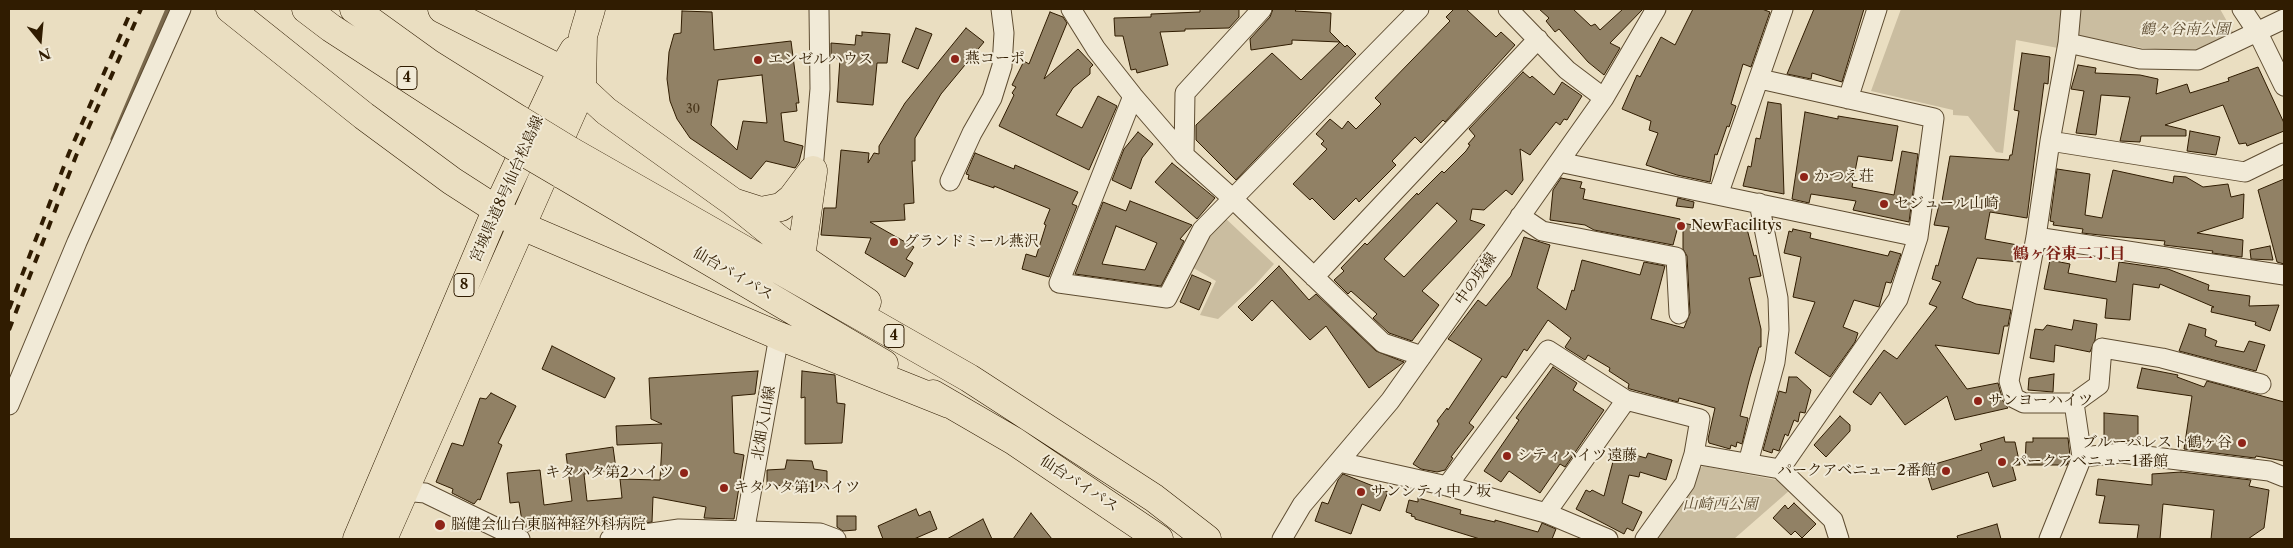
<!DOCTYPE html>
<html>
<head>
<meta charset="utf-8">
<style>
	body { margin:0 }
	#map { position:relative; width:2293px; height:548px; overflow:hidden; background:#eadec1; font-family:"Libre Caslon Text",serif }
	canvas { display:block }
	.frame { position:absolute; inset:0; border:10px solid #301c01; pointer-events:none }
	.north { position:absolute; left:15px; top:15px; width:50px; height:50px; -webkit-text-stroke:4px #f1ead7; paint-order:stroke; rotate:163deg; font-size:14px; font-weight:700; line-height:20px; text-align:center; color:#301c01 }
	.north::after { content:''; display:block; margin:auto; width:18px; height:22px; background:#301c01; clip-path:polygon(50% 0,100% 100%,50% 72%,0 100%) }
</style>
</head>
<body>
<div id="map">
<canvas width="2293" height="548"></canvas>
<div class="frame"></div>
<div class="north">N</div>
</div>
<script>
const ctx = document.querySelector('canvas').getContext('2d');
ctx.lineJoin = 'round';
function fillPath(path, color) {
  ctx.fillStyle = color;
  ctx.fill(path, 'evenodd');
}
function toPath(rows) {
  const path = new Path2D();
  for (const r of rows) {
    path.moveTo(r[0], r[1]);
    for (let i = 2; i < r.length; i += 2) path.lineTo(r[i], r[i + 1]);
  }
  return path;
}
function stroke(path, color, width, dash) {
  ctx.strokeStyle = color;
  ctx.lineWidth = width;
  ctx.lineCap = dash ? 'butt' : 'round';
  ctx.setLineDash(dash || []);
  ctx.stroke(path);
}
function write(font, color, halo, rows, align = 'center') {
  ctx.font = font + ' "Libre Caslon Text","Noto Serif JP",serif';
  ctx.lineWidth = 4;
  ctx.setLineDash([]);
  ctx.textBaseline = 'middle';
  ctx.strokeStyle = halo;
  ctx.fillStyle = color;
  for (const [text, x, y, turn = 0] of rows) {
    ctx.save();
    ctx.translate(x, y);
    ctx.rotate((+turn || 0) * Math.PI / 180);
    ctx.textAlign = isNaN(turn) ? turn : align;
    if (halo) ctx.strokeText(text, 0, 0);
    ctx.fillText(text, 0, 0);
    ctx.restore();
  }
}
const green = toPath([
	[1901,9,2065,9,2058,48,2016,40,2003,153,1996,152,1968,116,1953,115,1953,110,1871,91],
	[2078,9,2220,9,2233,32,2193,52,2142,48,2077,35],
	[1223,216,1274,264,1255,285,1218,319,1200,315,1216,281,1190,266,1204,242],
	[1703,466,1782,481,1790,490,1734,539,1655,539,1697,471]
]);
const stream = toPath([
	[113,139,168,9]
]);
const building = toPath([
	[1200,9,1239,9,1239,17,1229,28,1188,29,1185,29,1185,31,1160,32,1168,65,1137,73,1136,69,1131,70,1123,36,1115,36,1114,18,1151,17,1151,14,1200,12,1200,9],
	[1273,9,1297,9,1295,11,1331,13,1330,32,1345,47,1347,45,1356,54,1236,180,1196,140,1196,125,1272,53,1301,80,1340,42,1292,40,1292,44,1251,50,1250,39,1270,17,1273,9],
	[1454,9,1466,9,1496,37,1501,32,1515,45,1445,122,1443,120,1421,143,1415,137,1392,161,1396,165,1359,202,1356,198,1334,220,1312,198,1310,200,1293,184,1327,149,1321,144,1324,141,1316,134,1330,119,1342,129,1348,121,1356,129,1381,104,1375,98,1450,21,1446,17,1454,9],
	[1539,9,1573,9,1591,26,1595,24,1600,30,1623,9,1643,9,1610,43,1620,48,1604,75,1588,62,1559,29,1555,32,1546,21,1549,18,1539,9],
	[1693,9,1762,9,1770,12,1751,67,1743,64,1731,104,1736,106,1729,127,1727,126,1717,155,1715,154,1710,182,1677,175,1646,165,1658,133,1649,130,1651,121,1622,109,1637,75,1640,77,1661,37,1675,45,1693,9],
	[1814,9,1864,9,1842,82,1812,73,1811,79,1787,74,1814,9],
	[682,11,712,12,714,50,791,41,799,103,796,103,797,111,781,113,784,141,803,146,799,162,795,168,766,161,751,179,690,138,677,119,670,101,667,79,669,52,674,34,681,33,682,11],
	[762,75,767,123,743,121,737,150,711,125,718,80,762,75],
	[1050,12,1063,17,1067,23,1044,79,1078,49,1093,65,1090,68,1090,74,1073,88,1056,115,1082,128,1098,96,1117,106,1089,170,999,126,1014,95,1012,93,1016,87,1012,85,1024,61,1029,64,1050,12],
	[916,28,932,34,918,69,902,62,916,28],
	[966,28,984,42,941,94,915,138,915,161,912,161,914,203,904,204,905,220,870,222,914,247,906,259,913,263,905,277,865,253,871,238,821,235,824,208,836,208,841,150,869,153,868,163,874,153,879,154,879,146,905,103,966,28],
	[862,32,890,34,887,63,877,63,873,105,837,102,840,59,831,58,831,43,855,45,856,35,862,36,862,32],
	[2022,53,2050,57,2048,84,2044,83,2027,218,1990,212,1985,239,2023,246,2020,262,1977,258,1962,298,1976,304,2011,310,2008,326,2004,326,1999,354,1935,345,1967,389,1998,383,2003,401,2008,408,1955,420,1947,396,1905,425,1880,392,1871,405,1853,392,1884,350,1897,359,1937,307,1929,304,1941,282,1932,279,1936,265,1938,266,1949,227,1934,225,1940,201,1942,201,1950,156,2009,160,2010,155,2012,155,2019,111,2014,110,2022,53],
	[2078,65,2096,68,2095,73,2140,75,2158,79,2156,94,2187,84,2190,93,2229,81,2228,78,2258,67,2284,123,2284,131,2247,146,2246,143,2239,144,2223,105,2165,125,2186,130,2186,136,2141,136,2140,142,2120,141,2130,97,2101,95,2096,135,2076,133,2084,91,2071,89,2078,65],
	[1523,72,1530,78,1532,76,1554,95,1562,82,1582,96,1567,120,1564,119,1560,125,1556,122,1530,155,1520,149,1523,180,1512,195,1506,190,1484,210,1472,209,1470,220,1485,225,1422,291,1439,305,1412,341,1389,333,1373,318,1377,314,1351,291,1348,294,1334,280,1344,271,1341,268,1365,243,1367,245,1417,193,1418,195,1442,171,1444,173,1466,151,1470,145,1468,144,1475,136,1469,129,1523,72],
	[1437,203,1457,221,1404,277,1384,259,1437,203],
	[1768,102,1781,104,1784,194,1743,186,1748,166,1751,167,1756,138,1760,139,1768,102],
	[1805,112,1838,119,1838,116,1898,126,1892,161,1858,156,1852,187,1894,195,1902,151,1918,154,1909,222,1853,210,1856,201,1811,194,1809,203,1792,199,1805,112],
	[2190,131,2220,137,2216,155,2187,151,2190,131],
	[1138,132,1153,144,1142,158,1131,189,1112,180,1124,149,1138,132],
	[975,153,1014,169,1015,165,1078,192,1072,204,1077,206,1049,277,1022,269,1026,254,1036,257,1046,225,1044,224,1050,209,994,186,994,188,968,179,969,175,966,174,975,153],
	[1172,163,1215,198,1197,219,1155,182,1172,163],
	[2057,169,2090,174,2085,215,2102,218,2113,170,2173,183,2174,176,2186,177,2203,187,2228,184,2231,197,2244,194,2243,218,2197,233,2243,240,2242,257,2212,253,2213,251,2164,245,2165,241,2100,235,2082,233,2083,229,2053,225,2054,222,2050,221,2057,169],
	[1561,178,1582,182,1580,188,1585,189,1583,199,1680,219,1673,245,1594,230,1585,225,1550,220,1553,190,1561,178],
	[2284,179,2284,264,2277,262,2258,190,2284,179],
	[1678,198,1694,202,1693,208,1676,206,1678,198],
	[1130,201,1192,225,1180,239,1184,241,1161,286,1075,274,1103,202,1126,211,1130,201],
	[1116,226,1157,243,1145,270,1102,264,1116,226],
	[1683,223,1720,231,1746,225,1754,256,1756,255,1761,276,1749,278,1761,329,1761,347,1759,347,1750,377,1740,416,1748,418,1742,444,1737,442,1736,447,1731,445,1730,449,1709,443,1708,439,1715,408,1679,398,1678,402,1630,389,1628,388,1629,384,1609,371,1610,368,1588,355,1585,360,1566,348,1565,347,1571,338,1548,320,1527,351,1524,349,1506,378,1502,376,1469,423,1474,427,1451,457,1453,458,1445,470,1437,472,1421,469,1413,464,1439,424,1437,421,1447,408,1448,410,1482,359,1448,339,1478,300,1486,306,1511,276,1524,237,1550,245,1537,288,1566,310,1572,290,1574,291,1582,260,1640,275,1644,262,1665,266,1651,319,1684,328,1690,313,1687,256,1683,249,1683,223],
	[1793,229,1811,233,1810,238,1888,256,1890,251,1901,254,1891,283,1886,282,1879,307,1854,300,1843,327,1858,333,1855,342,1830,377,1795,353,1815,302,1793,297,1801,257,1784,253,1789,231,1792,232,1793,229],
	[2270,246,2273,260,2251,259,2250,250,2270,246],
	[2050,260,2070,264,2068,273,2116,282,2119,262,2168,269,2209,285,2208,290,2250,296,2249,306,2279,305,2270,331,2255,325,2256,322,2211,312,2212,307,2214,307,2160,284,2159,288,2133,284,2130,320,2105,318,2107,299,2044,289,2050,260],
	[1279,266,1309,300,1316,294,1376,351,1404,362,1369,388,1326,326,1310,340,1272,300,1252,321,1238,307,1279,266],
	[1192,275,1211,283,1199,310,1180,302,1192,275],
	[2074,320,2097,324,2095,340,2090,352,2055,345,2054,362,2030,358,2035,329,2043,330,2047,325,2072,330,2074,320],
	[2189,324,2206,329,2205,336,2217,341,2215,346,2244,352,2249,341,2265,345,2256,371,2179,351,2189,324],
	[552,346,615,378,605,398,542,369,552,346],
	[1553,367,1577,383,1573,390,1604,410,1565,467,1560,464,1540,493,1509,471,1501,482,1484,471,1519,420,1516,418,1553,367],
	[2142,368,2178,375,2177,377,2204,387,2207,381,2284,402,2284,461,2256,456,2255,458,2184,449,2192,396,2137,388,2142,368],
	[758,371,755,394,732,396,734,453,744,455,734,519,704,518,706,507,653,497,652,522,623,526,622,520,594,526,594,521,541,531,541,529,528,531,523,528,519,502,510,503,507,473,540,470,544,505,572,501,566,454,613,447,616,469,584,474,587,501,622,498,620,479,660,480,662,443,617,445,616,426,662,424,651,419,649,378,758,371],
	[802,371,835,375,837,403,845,404,842,443,805,444,805,397,801,398,802,371],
	[2054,374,2053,392,2028,390,2029,378,2054,374],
	[1789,377,1797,377,1811,390,1805,413,1800,412,1798,422,1794,420,1788,436,1785,434,1779,451,1773,449,1772,453,1763,450,1779,391,1786,393,1789,377],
	[491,393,516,406,498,443,502,445,480,500,478,499,474,504,452,493,453,489,436,482,452,443,463,446,480,398,486,399,491,393],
	[2104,413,2138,416,2138,441,2104,441,2104,413],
	[1840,416,1850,425,1850,431,1826,457,1814,445,1840,416],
	[2004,437,2005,442,2015,442,2020,465,2012,465,2016,480,1993,487,1988,472,1932,490,1925,467,1982,450,1980,444,2004,437],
	[2033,438,2068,438,2070,456,2067,465,2025,465,2026,442,2033,442,2033,438],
	[1616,450,1646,458,1648,453,1672,460,1666,480,1640,472,1639,477,1629,475,1622,503,1642,512,1633,531,1627,528,1624,534,1576,509,1586,490,1590,492,1592,490,1604,496,1616,450],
	[787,460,812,461,814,469,827,471,827,487,767,485,767,470,785,469,787,460],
	[2181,472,2251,480,2249,486,2269,490,2264,528,2248,539,2211,539,2214,510,2163,504,2160,539,2137,539,2139,525,2099,523,2105,496,2096,495,2098,479,2152,485,2152,474,2181,472],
	[1343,474,1388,492,1380,511,1362,504,1351,534,1315,521,1322,502,1328,504,1338,480,1343,474],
	[1418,498,1461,510,1460,514,1495,522,1495,520,1538,532,1542,523,1556,529,1552,539,1480,539,1415,519,1415,517,1411,516,1412,514,1406,512,1409,500,1418,502,1418,498],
	[1794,503,1816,524,1802,538,1795,531,1791,535,1773,518,1785,505,1788,509,1794,503],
	[916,509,919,516,930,511,937,529,914,539,883,539,878,526,916,509],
	[1031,513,1052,539,1013,539,1031,513],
	[837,516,856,516,856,530,843,531,837,527,837,516],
	[983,519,992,539,947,539,983,519],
	[1997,524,2001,539,1958,539,1957,536,1997,524]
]);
const minor = toPath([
	[1071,9,1096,49,1133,96,1184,155,1232,198,1383,343,1422,356],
	[1508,9,1567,70,1604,98],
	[2242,9,2258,33,2284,86],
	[2068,43,2140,59,2198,60,2284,19],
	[1760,79,1934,118,1918,237,1898,299,1780,469],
	[1133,96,1059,283,1167,298,1202,230,1419,9],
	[1848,99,1877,9],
	[2050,141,2245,172,2284,153],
	[1184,155,1185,93,1262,9],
	[1559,162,1918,237],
	[813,170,820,89,819,9],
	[950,181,972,133,992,98,1002,66,1004,33,1001,9],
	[1718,195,1783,9],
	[1520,216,1542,231,1676,257,1679,314],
	[2036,237,2284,275],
	[1314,277,1538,39],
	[2074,403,2099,385,2102,348,2162,358,2261,384],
	[9,405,77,242,181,9],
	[1694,454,1780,469,1833,520,1839,539],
	[2082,457,2121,453,2269,471,2284,477],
	[1339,462,1447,486,1546,513,1608,539],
	[1748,463,1775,362,1779,330,1778,298,1759,203],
	[1447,486,1548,350,1626,400,1700,419,1694,454,1685,483,1645,539],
	[394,488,403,491,425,493,520,539],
	[1546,513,1626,400],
	[610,539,679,529,820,533,836,539],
	[743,539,779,336],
	[1282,539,1302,505,1390,401,1604,98,1656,9],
	[2049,539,2082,457,2074,403,2024,403,2014,398,2009,381,2036,237,2050,141,2068,43,2071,9]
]);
const primary = toPath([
	[357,539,496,211,562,70,574,50],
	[383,539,582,89,583,36,591,9]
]);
const trunk = toPath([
	[230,9,364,116,452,181,522,226,779,336,949,404],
	[306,9,331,28,510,144],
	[354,9,429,63,520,120],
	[442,9,562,70,606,111,733,202,801,257,867,302],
	[569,150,969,378,1154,498,1207,539],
	[561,174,884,364],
	[736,203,761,211,781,207,792,198,813,170],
	[801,257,813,172],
	[933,394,1014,441,1159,539]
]);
const rail = toPath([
	[9,309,69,153,132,9],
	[9,330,76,156,141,9]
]);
const trunkBridge = toPath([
	[520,120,569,150],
	[510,144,561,174]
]);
const markers = [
	[955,59,5,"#8f2418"],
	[758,60,5,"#8f2418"],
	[1804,177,5,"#8f2418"],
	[1884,204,5,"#8f2418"],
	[1681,226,5,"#8f2418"],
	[894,242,5,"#8f2418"],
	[1978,401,5,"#8f2418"],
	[2242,443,5,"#8f2418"],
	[1507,456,5,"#8f2418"],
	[2002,462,5,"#8f2418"],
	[1946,471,5,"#8f2418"],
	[684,473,5,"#8f2418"],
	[724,488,5,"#8f2418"],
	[1361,492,5,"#8f2418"],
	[440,525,6,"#8f2418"]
];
const numberNames = [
	["30",693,110]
];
const shields = [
	[407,78,20],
	[464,285,20],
	[894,336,20]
];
const shieldNames = [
	["4",407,78],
	["8",464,285],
	["4",894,336]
];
const parkNames = [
	["鶴々谷南公園",2185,30],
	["山崎西公園",1720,505]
];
const poiNames = [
	["燕コーポ",965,59],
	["エンゼルハウス",768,60],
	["かつえ荘",1814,177],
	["セジュール山崎",1894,204],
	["NewFacilitys",1691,226],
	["グランドミール燕沢",904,242],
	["サンヨーハイツ",1988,401],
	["ブルーパレスト鶴ヶ谷",2232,443,"right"],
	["シティハイツ遠藤",1517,456],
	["パークアベニュー1番館",2012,462],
	["パークアベニュー2番館",1936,471,"right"],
	["キタハタ第2ハイツ",674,473,"right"],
	["キタハタ第1ハイツ",734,488],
	["サンシティ中ノ坂",1371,492],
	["脳健会仙台東脳神経外科病院",451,525]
];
const streetNames = [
	["宮城県道8号仙台松島線",507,189,-66],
	["仙台バイパス",733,274,30],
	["中の坂線",1476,279,-55],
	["北畑入山線",764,423,-80],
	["仙台バイパス",1079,484,33]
];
const neighbourhoodNames = [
	["鶴ヶ谷東二丁目",2069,254]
];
fillPath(green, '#cabda0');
stroke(stream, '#7a694d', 5);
fillPath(building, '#918165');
stroke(building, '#301c01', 1);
stroke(minor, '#5e4c31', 21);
stroke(primary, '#301c01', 29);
stroke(trunk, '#301c01', 29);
stroke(minor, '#f1ead7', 19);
stroke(primary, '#eadec1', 28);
stroke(trunk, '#eadec1', 28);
stroke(rail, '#301c01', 4, [9, 9]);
stroke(trunkBridge, '#301c01', 29, []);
stroke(trunkBridge, '#eadec1', 28);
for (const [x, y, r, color] of markers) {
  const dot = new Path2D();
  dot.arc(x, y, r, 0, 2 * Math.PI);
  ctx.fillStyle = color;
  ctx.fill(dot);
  stroke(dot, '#f1ead7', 2);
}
write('12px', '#48351a', null, numberNames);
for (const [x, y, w] of shields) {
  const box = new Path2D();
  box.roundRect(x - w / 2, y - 11.5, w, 23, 4);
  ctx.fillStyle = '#f1ead7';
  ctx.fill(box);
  stroke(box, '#301c01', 1);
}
write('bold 14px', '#301c01', null, shieldNames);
write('italic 15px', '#5e4c31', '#f1ead7', parkNames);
write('15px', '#301c01', '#f1ead7', poiNames, 'left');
write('15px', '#301c01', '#f1ead7', streetNames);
write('bold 16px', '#7a1f14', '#f1ead7', neighbourhoodNames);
</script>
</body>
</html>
